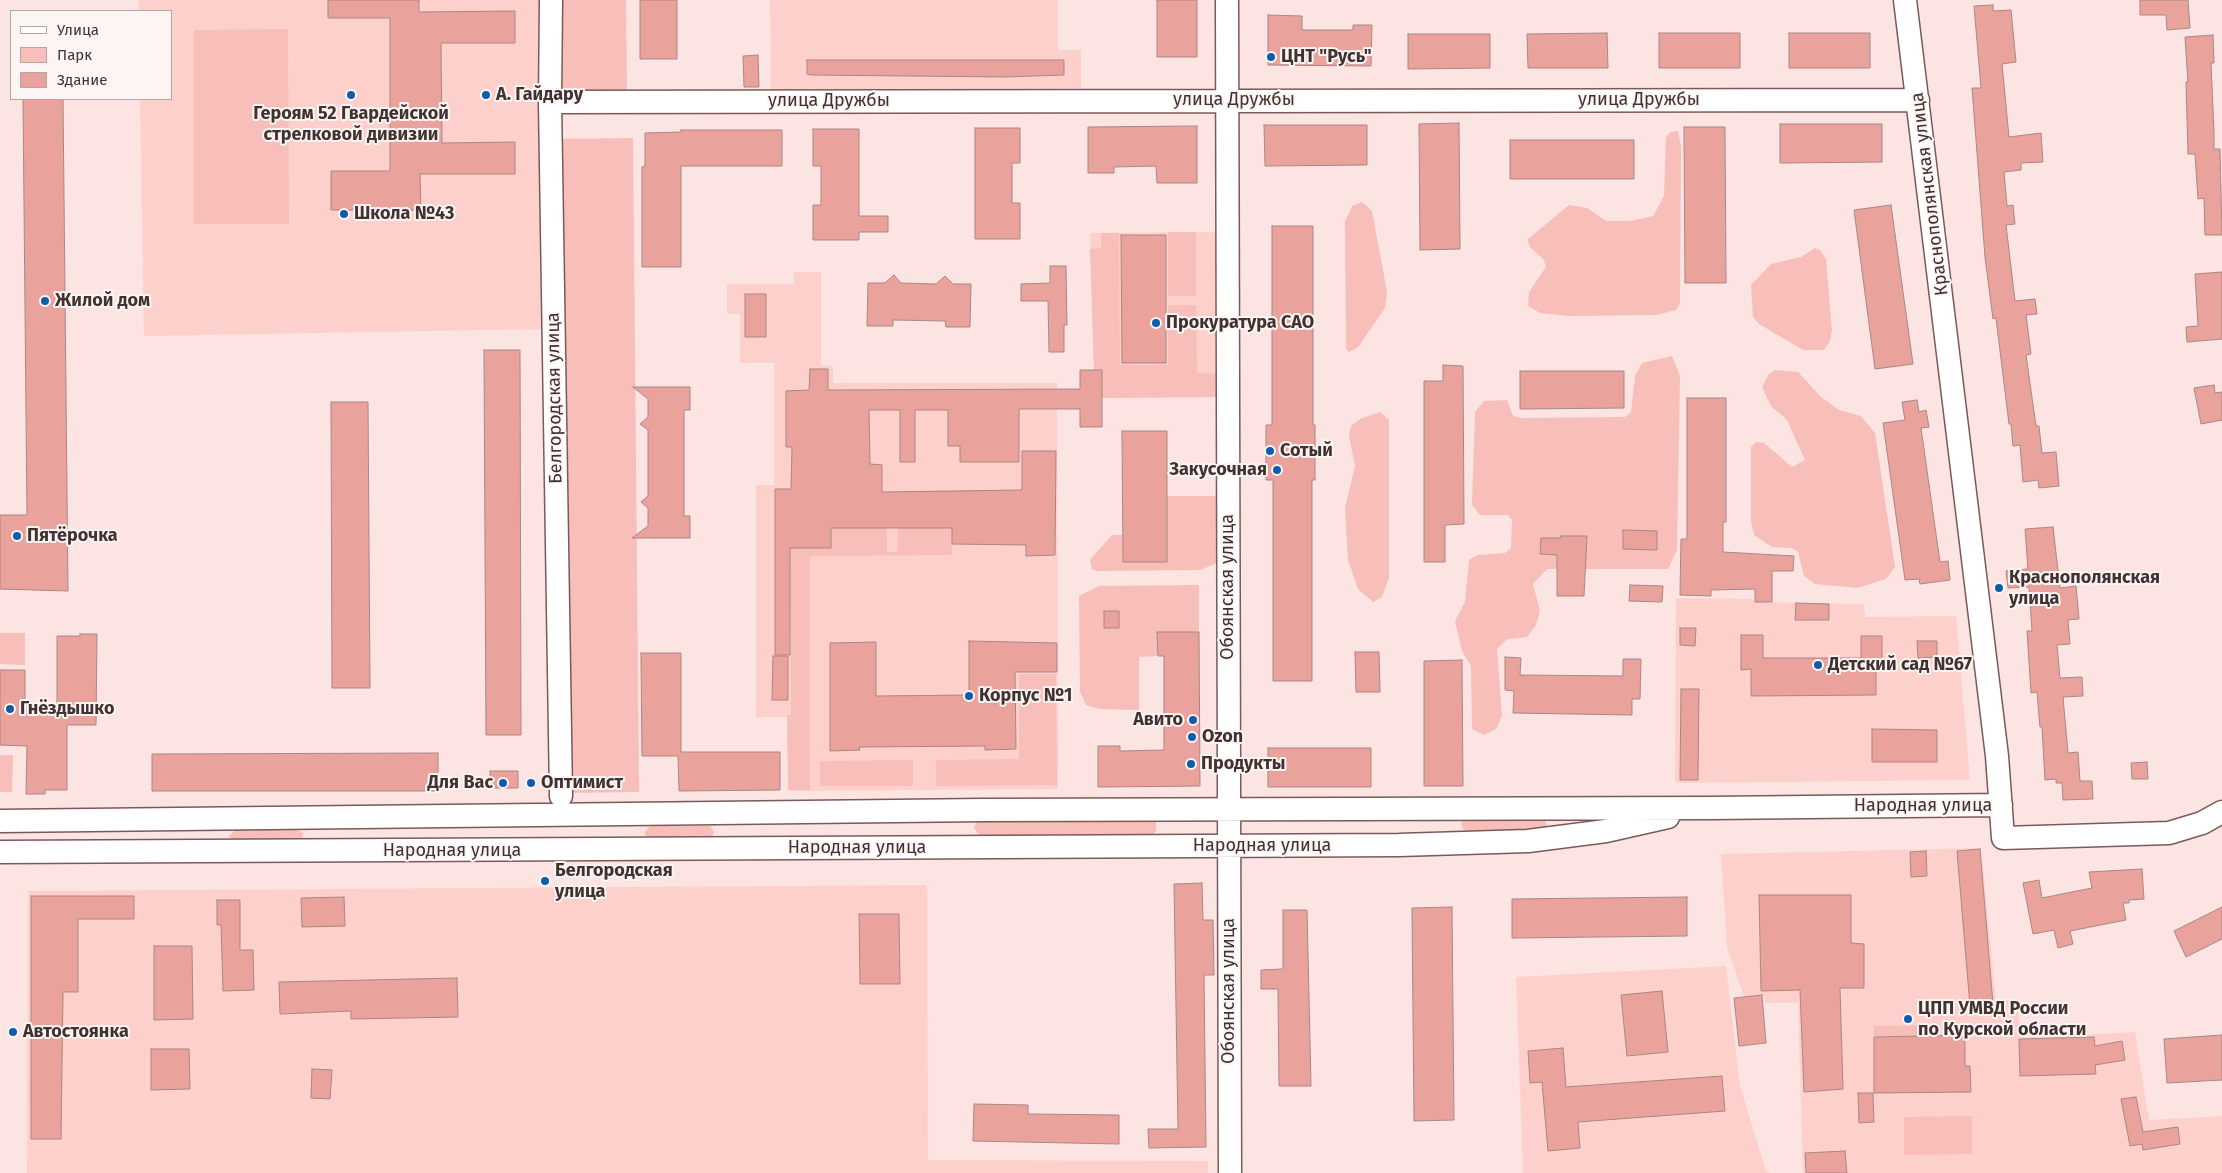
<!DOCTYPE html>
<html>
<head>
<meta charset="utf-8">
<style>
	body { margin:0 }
	#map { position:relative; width:2222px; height:1173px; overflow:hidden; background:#fbe4e2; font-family:"Fira Sans",sans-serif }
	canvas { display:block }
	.legend { position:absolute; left:10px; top:10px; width:162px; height:90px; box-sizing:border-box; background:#fdf5f4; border:1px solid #b1a7a6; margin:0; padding:6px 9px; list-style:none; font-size:15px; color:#403230 }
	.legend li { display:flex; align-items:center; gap:10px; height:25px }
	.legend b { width:25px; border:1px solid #b1a7a6 }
</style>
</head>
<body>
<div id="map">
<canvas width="2222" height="1173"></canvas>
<ul class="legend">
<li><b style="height:6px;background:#fff"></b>Улица</li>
<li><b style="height:14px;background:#f7beba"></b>Парк</li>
<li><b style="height:14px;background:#eaa29d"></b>Здание</li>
</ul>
</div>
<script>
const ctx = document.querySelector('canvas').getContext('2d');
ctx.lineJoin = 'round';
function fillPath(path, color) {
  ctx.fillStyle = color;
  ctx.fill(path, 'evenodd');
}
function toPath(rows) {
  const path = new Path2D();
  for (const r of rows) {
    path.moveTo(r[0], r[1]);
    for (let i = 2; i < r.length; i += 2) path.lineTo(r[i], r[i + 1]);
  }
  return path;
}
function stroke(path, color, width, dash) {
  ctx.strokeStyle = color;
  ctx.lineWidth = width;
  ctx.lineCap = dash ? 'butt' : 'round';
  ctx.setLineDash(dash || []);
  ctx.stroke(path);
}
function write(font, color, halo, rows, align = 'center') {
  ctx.font = font + ' "Fira Sans",sans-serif';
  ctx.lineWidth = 4;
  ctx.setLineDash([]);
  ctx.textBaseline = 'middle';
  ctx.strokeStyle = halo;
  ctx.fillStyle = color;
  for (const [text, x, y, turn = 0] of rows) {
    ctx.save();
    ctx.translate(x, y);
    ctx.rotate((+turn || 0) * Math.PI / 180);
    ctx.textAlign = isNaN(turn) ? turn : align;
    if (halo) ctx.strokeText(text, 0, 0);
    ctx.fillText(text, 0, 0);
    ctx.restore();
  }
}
const built = toPath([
	[138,0,542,0,547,329,144,336,140,99,171,99,171,11,139,11],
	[770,0,1058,0,1058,50,1081,50,1081,88,771,90],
	[1218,232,1218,397,1102,398,1102,370,1094,370,1090,233],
	[794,272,821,272,821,365,833,366,833,383,1057,383,1058,789,790,791,789,717,756,717,756,485,774,485,774,363,740,363,740,314,727,314,727,284,794,284],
	[1676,598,1754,599,1754,602,1864,604,1865,617,1956,616,1970,780,1675,783],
	[1981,848,1996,1000,2018,1000,2020,1038,2135,1032,2149,1120,2222,1116,2222,1173,1803,1173,1798,1003,1765,1003,1764,995,1744,996,1727,948,1721,854],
	[927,885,928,1160,1208,1161,1208,1173,27,1173,28,891],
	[1726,966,1740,1086,1766,1171,1771,1173,1523,1173,1516,977]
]);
const green = toPath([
	[545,0,626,0,627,96,546,97],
	[288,29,289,224,194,224,194,30],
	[1678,131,1681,146,1680,303,1676,310,1656,315,1569,316,1540,313,1528,306,1529,292,1546,267,1544,260,1529,246,1528,239,1569,205,1587,208,1606,221,1630,221,1653,216,1664,196,1666,138,1670,132],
	[633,138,639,792,565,793,558,139],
	[1362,202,1372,211,1387,292,1385,308,1358,347,1349,352,1346,349,1345,221,1352,206],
	[1168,232,1196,232,1196,296,1168,296],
	[1101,233,1119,233,1120,365,1168,365,1168,305,1196,305,1197,373,1218,374,1218,397,1102,398,1102,370,1094,370,1090,249,1101,248],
	[1815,248,1820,250,1826,259,1832,330,1830,341,1824,350,1803,350,1759,324,1753,317,1751,285,1771,264,1801,257],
	[1672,356,1680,376,1677,550,1668,569,1547,569,1533,584,1540,611,1536,625,1527,637,1507,639,1497,649,1502,716,1496,729,1484,735,1472,729,1471,666,1462,651,1455,621,1465,602,1469,560,1478,555,1505,553,1511,548,1512,520,1508,515,1480,515,1472,505,1475,412,1484,401,1507,400,1513,416,1520,418,1625,417,1631,412,1635,376,1642,363],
	[1775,370,1798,372,1821,397,1839,410,1861,416,1875,433,1895,567,1886,579,1858,588,1815,584,1804,576,1798,552,1792,548,1772,547,1754,535,1751,521,1751,447,1756,442,1764,443,1792,467,1805,460,1787,420,1771,406,1762,387,1769,374],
	[1380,412,1389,420,1389,578,1382,597,1373,602,1358,589,1348,560,1345,508,1355,466,1349,436,1351,426,1360,419],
	[1167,496,1220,496,1219,560,1215,564,1200,570,1097,571,1092,569,1090,560,1112,535,1122,535,1123,562,1167,562],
	[831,528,887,528,887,552,898,552,898,528,952,528,952,555,810,556,810,790,788,790,787,715,791,715,790,548,831,548],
	[1199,585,1199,632,1158,632,1158,656,1139,657,1139,710,1099,709,1086,705,1080,692,1079,596,1099,586],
	[0,633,25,633,25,665,0,664],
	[1019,674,1056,674,1057,785,936,786,936,760,1019,759],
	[0,755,13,755,12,792,0,792],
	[913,760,913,786,820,786,820,761],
	[1154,819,1156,822,1156,831,1150,838,981,838,974,828,977,820],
	[1463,819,1544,819,1547,825,1544,830,1466,833,1461,825],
	[650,826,710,826,714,832,711,838,648,839,644,833],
	[297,829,303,833,302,840,231,841,229,836,235,830],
	[1934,1025,1934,1036,1874,1036,1874,1026],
	[1972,1116,1972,1154,1904,1155,1904,1117]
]);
const building = toPath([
	[328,0,419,0,419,12,515,11,515,43,441,43,442,143,515,142,515,174,420,174,421,210,331,210,331,171,390,171,390,18,328,18,328,0],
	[640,0,677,0,677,59,640,59,640,0],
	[1157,0,1197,0,1197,57,1157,57,1157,0],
	[2140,0,2188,0,2190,28,2167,30,2166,15,2140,15,2140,0],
	[1993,5,1993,11,2011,10,2016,62,2002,64,2009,137,2041,133,2043,162,2021,163,2021,170,2004,172,2007,206,2013,205,2015,224,2006,225,2015,301,2035,299,2037,314,2026,315,2031,354,2026,355,2036,426,2039,426,2042,453,2056,452,2059,486,2039,488,2038,480,2023,482,2020,445,2013,446,2011,424,2009,424,1996,318,1993,319,1985,257,1972,88,1981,88,1974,6,1993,5],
	[1268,15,1302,16,1302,30,1353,30,1353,25,1372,25,1371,66,1268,65,1268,15],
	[1607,33,1608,68,1528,68,1527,34,1607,33],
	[1659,33,1740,33,1740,68,1659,68,1659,33],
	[1789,33,1870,33,1870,68,1789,68,1789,33],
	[1408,34,1490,34,1490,68,1408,69,1408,34],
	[2213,35,2214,63,2211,63,2214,133,2214,149,2220,149,2222,235,2205,235,2204,198,2198,199,2195,154,2188,154,2186,82,2188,82,2185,37,2213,35],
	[758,55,759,87,744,87,743,56,758,55],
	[807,60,1064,60,1064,75,1005,77,812,75,807,74,807,60],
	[23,99,63,99,68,591,0,589,0,515,27,515,23,99],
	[1459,123,1460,249,1420,250,1419,124,1459,123],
	[1780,124,1882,124,1882,162,1780,163,1780,124],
	[1264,125,1367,125,1367,165,1265,166,1264,125],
	[1197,126,1197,183,1157,183,1156,166,1114,167,1114,173,1088,173,1088,127,1197,126],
	[1684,127,1725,127,1726,283,1685,283,1684,127],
	[975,128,1020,128,1020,163,1012,163,1012,203,1020,203,1020,239,975,239,975,128],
	[813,129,859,129,859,216,888,216,888,232,859,232,859,240,813,240,813,205,821,205,821,166,813,166,813,129],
	[681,130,782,130,782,166,681,166,681,267,642,267,642,167,645,166,645,133,681,132,681,130],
	[1510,140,1634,140,1634,179,1510,179,1510,140],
	[1891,205,1913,364,1875,369,1854,210,1891,205],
	[1272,226,1313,226,1313,425,1315,425,1315,480,1312,480,1312,681,1273,681,1273,480,1266,480,1266,425,1272,425,1272,226],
	[1121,235,1166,235,1166,363,1122,363,1121,235],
	[1050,266,1066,266,1067,325,1064,325,1064,352,1049,352,1048,301,1021,301,1021,284,1050,283,1050,266],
	[2222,272,2222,339,2187,342,2186,327,2198,326,2195,274,2222,272],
	[894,275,901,283,936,284,945,276,953,284,971,284,970,327,946,327,945,321,893,320,893,326,867,326,868,283,885,283,894,275],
	[745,294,766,294,766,337,745,337,745,294],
	[484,350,520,350,521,735,486,735,484,350],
	[1443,365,1463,366,1464,524,1445,525,1445,562,1424,562,1424,381,1443,381,1443,365],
	[810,369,828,369,828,390,1080,389,1080,370,1102,370,1102,427,1080,427,1080,409,1019,409,1019,462,960,462,960,446,948,446,948,410,915,410,915,462,900,462,900,410,869,410,870,464,882,465,882,492,1022,490,1022,451,1056,451,1055,555,1026,556,1026,545,952,544,952,528,831,528,831,548,790,548,790,655,775,655,775,489,791,489,792,447,786,447,786,391,809,390,810,369],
	[1520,371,1624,371,1624,408,1520,409,1520,371],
	[2214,385,2215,393,2222,392,2222,420,2201,424,2194,388,2214,385],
	[633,387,690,387,690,410,684,410,684,516,690,516,690,538,632,538,648,526,648,508,641,502,648,496,648,430,640,424,648,417,648,399,633,387],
	[1687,398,1726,398,1726,522,1723,522,1723,552,1794,556,1793,571,1772,571,1772,602,1755,602,1755,589,1711,590,1711,596,1680,595,1681,539,1687,539,1687,398],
	[1917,400,1919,412,1926,410,1929,427,1921,428,1940,562,1948,561,1950,580,1920,584,1919,579,1905,580,1883,423,1905,420,1902,402,1917,400],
	[331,402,368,402,370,688,332,688,331,402],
	[1122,431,1167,431,1167,562,1123,562,1122,431],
	[2053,527,2060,588,2076,586,2079,619,2068,620,2070,644,2057,645,2060,678,2082,677,2083,696,2063,697,2068,753,2078,752,2080,781,2092,781,2093,799,2063,800,2062,783,2056,783,2056,779,2045,780,2042,727,2040,727,2037,692,2031,693,2027,631,2032,631,2029,587,2008,588,2006,571,2028,569,2025,529,2053,527],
	[1623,530,1657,531,1657,550,1623,549,1623,530],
	[1561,536,1587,536,1584,596,1557,596,1557,555,1540,554,1541,538,1561,538,1561,536],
	[1630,585,1663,586,1662,602,1629,601,1630,585],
	[1796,603,1829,604,1829,620,1795,620,1796,603],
	[1104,611,1119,611,1119,628,1104,628,1104,611],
	[1680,628,1696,628,1695,646,1680,645,1680,628],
	[1157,632,1199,632,1200,786,1098,787,1098,746,1120,746,1120,751,1164,750,1164,656,1158,656,1157,632],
	[80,634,97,634,96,725,67,725,67,790,45,790,45,794,26,794,27,746,0,745,0,670,25,670,25,704,57,705,57,636,80,636,80,634],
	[1741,635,1763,635,1763,658,1861,658,1861,636,1882,636,1882,670,1876,670,1876,695,1751,696,1751,669,1741,670,1741,635],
	[969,641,1057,643,1057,672,1015,672,1016,749,985,750,985,746,859,747,860,750,830,751,830,643,876,642,876,696,969,695,969,641],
	[1917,641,1937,641,1937,657,1918,658,1917,641],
	[1355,652,1379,652,1380,692,1356,692,1355,652],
	[641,653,681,653,681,752,780,752,780,790,679,791,678,756,642,756,641,653],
	[773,656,788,656,788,700,772,700,773,656],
	[1505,657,1521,658,1520,675,1623,676,1623,659,1641,659,1640,699,1632,699,1632,715,1513,713,1514,691,1505,690,1505,657],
	[1462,660,1463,786,1424,786,1424,661,1462,660],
	[1681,689,1699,689,1698,780,1680,780,1681,689],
	[1872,729,1937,730,1937,762,1872,762,1872,729],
	[1268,748,1371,748,1371,787,1268,787,1268,748],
	[438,753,438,791,152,791,152,754,438,753],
	[2147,762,2148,779,2132,779,2131,763,2147,762],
	[490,771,518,771,518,788,490,788,490,771],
	[1980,849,1993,1004,1970,1006,1957,851,1980,849],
	[1926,851,1927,876,1911,877,1910,852,1926,851],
	[2142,869,2144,899,2129,900,2129,903,2123,903,2126,920,2070,931,2073,944,2058,948,2054,930,2033,934,2023,883,2039,880,2042,898,2092,888,2089,872,2142,869],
	[1202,883,1203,920,1213,920,1214,975,1204,975,1206,1147,1149,1148,1148,1129,1178,1129,1174,884,1202,883],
	[1759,895,1851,895,1851,943,1864,944,1864,988,1840,988,1843,1089,1804,1092,1800,990,1761,991,1759,895],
	[31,896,134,896,134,919,78,919,78,992,63,992,61,1139,31,1139,31,896],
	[344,897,345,926,302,927,301,898,344,897],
	[1687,897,1687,936,1512,938,1512,899,1687,897],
	[217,900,240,900,240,950,253,950,254,990,223,991,221,925,217,925,217,900],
	[1452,907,1454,1120,1414,1121,1412,908,1452,907],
	[2222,907,2222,939,2186,957,2174,931,2222,907],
	[1283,910,1307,910,1311,1086,1279,1086,1278,989,1261,989,1261,970,1283,969,1283,910],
	[859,914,899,914,900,984,860,984,859,914],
	[154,946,192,946,193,1019,154,1020,154,946],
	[457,978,458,1017,351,1019,351,1011,280,1014,279,982,457,978],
	[1662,991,1668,1052,1627,1056,1621,995,1662,991],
	[1762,995,1766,1043,1739,1046,1734,998,1762,995],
	[1965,1035,1965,1066,1970,1066,1971,1092,1874,1093,1874,1037,1965,1035],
	[2222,1035,2222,1080,2167,1083,2164,1039,2222,1035],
	[2094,1037,2095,1046,2122,1041,2125,1060,2095,1065,2096,1074,2020,1076,2019,1039,2094,1037],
	[1563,1048,1566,1087,1722,1076,1725,1111,1578,1122,1580,1148,1548,1151,1542,1082,1530,1083,1528,1051,1563,1048],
	[151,1049,189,1049,190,1089,151,1090,151,1049],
	[312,1069,332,1070,330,1099,311,1098,312,1069],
	[1858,1093,1873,1093,1874,1122,1859,1123,1858,1093],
	[2136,1097,2143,1132,2178,1127,2180,1144,2143,1150,2142,1144,2130,1146,2121,1099,2136,1097],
	[974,1104,1028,1105,1028,1114,1119,1115,1119,1144,973,1141,974,1104],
	[1845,1151,1847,1173,1806,1173,1805,1153,1845,1151]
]);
const minor = toPath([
	[551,0,550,102,561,796],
	[1227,0,1230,1173],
	[1905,0,1997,756,2003,838,2169,833,2202,823,2222,812],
	[550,102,1918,100],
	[0,821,984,810,1711,808,2001,805],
	[0,852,1399,845,1528,841,1606,831,1668,817]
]);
const markers = [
	[1271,57,5,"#0f5cab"],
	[351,95,5,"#0f5cab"],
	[486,95,5,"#0f5cab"],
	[344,214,5,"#0f5cab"],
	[45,301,5,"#0f5cab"],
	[1156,323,5,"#0f5cab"],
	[1270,451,5,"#0f5cab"],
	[1277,470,5,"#0f5cab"],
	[17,536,5,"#0f5cab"],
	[1999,588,5,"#0f5cab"],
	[1818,665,5,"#0f5cab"],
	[969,696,5,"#0f5cab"],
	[10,709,5,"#0f5cab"],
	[1193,720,5,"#0f5cab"],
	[1192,737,5,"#0f5cab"],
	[1191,764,5,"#0f5cab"],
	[503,783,5,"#0f5cab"],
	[531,783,5,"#0f5cab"],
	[545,881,5,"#0f5cab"],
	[1908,1019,5,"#0f5cab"],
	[13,1032,5,"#0f5cab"]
];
const poiNames = [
	["ЦНТ \"Русь\"",1281,57],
	["А. Гайдару",496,95],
	["Героям 52 Гвардейской",351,114,"center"],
	["стрелковой дивизии",351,135,"center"],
	["Школа №43",354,214],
	["Жилой дом",55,301],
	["Прокуратура САО",1166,323],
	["Сотый",1280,451],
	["Закусочная",1267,470,"right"],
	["Пятёрочка",27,536],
	["Краснополянская",2009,578],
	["улица",2009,599],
	["Детский сад №67",1828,665],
	["Корпус №1",979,696],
	["Гнёздышко",20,709],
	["Авито",1183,720,"right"],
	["Ozon",1202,737],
	["Продукты",1201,764],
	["Для Вас",493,783,"right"],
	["Оптимист",541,783],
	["Белгородская",555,871],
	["улица",555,892],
	["ЦПП УМВД России",1918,1009],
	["по Курской области",1918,1030],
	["Автостоянка",23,1032]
];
const streetNames = [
	["улица Дружбы",1234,100],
	["улица Дружбы",1639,100],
	["улица Дружбы",829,101],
	["Краснополянская улица",1930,194,-97],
	["Белгородская улица",555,398,-91],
	["Обоянская улица",1228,587,-90],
	["Народная улица",1923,806],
	["Народная улица",1262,846],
	["Народная улица",857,848],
	["Народная улица",452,851],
	["Обоянская улица",1229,991,-90]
];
fillPath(built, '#fed0cc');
fillPath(green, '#f7beba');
fillPath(building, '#eaa29d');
stroke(building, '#aa8784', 1);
stroke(minor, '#7a5a58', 25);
stroke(minor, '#fff', 22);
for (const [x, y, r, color] of markers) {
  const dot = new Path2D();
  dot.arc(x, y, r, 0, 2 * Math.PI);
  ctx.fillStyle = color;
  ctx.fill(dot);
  stroke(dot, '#fdf5f4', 2);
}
write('bold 18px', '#403230', '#fdf5f4', poiNames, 'left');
write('18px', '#403230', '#fdf5f4', streetNames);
</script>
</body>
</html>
